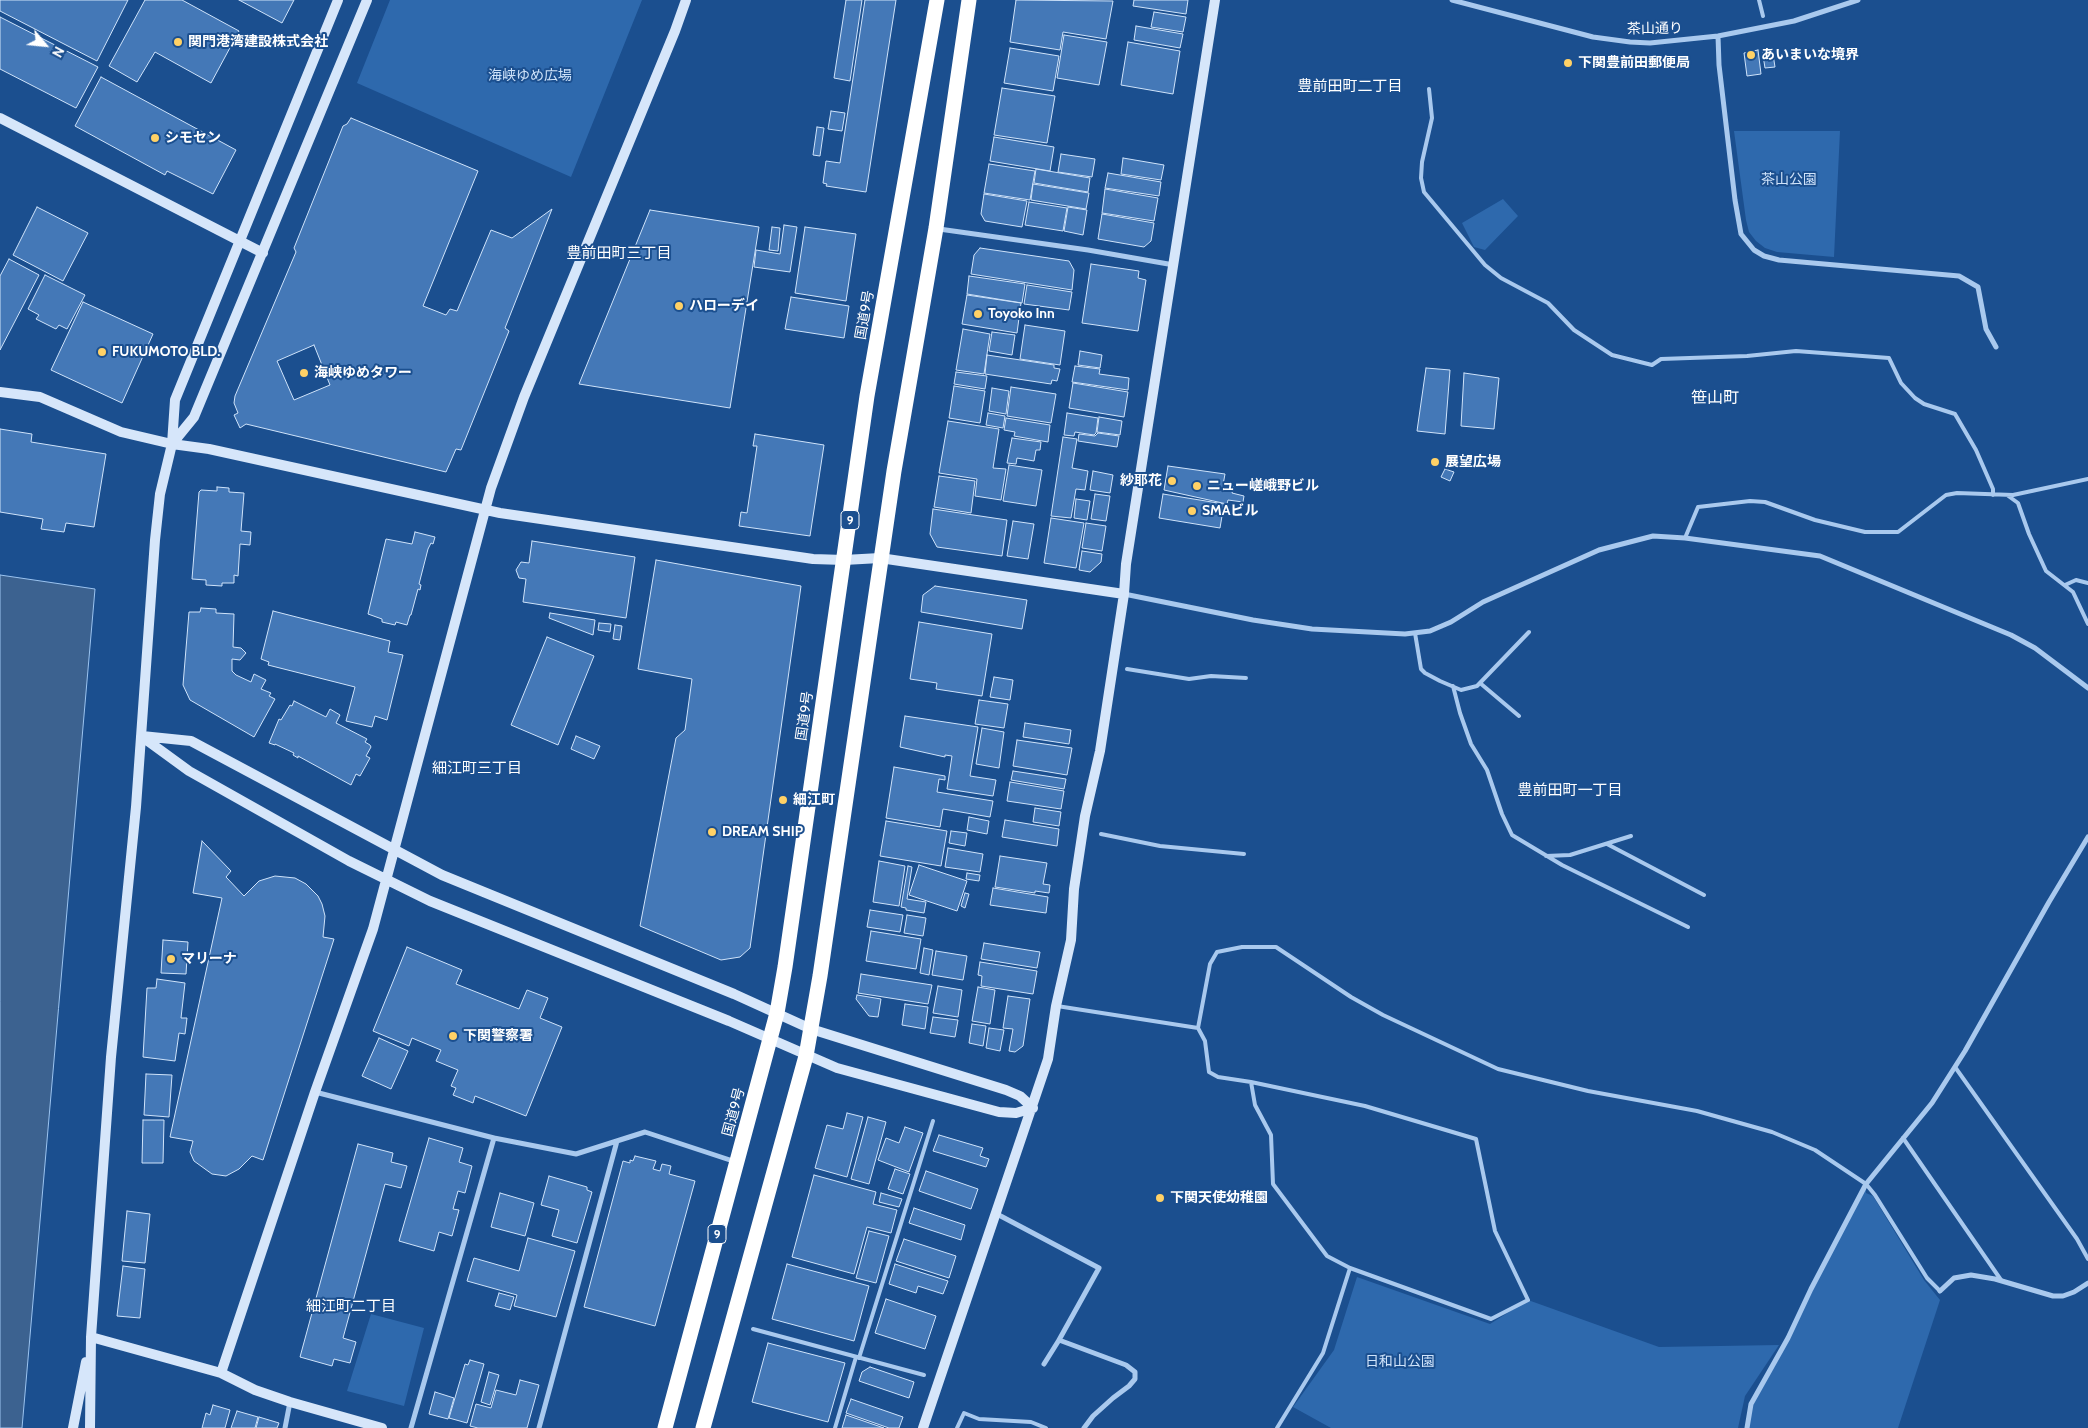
<!DOCTYPE html>
<html>
<head>
<meta charset="utf-8">
<style>
	body { margin:0 }
	#map { position:relative; width:2088px; height:1428px; overflow:hidden; background:#1b4f8f; font-family:Cabin,sans-serif }
	canvas { display:block }
	.north { position:absolute; left:20px; top:20px; width:50px; height:50px; -webkit-text-stroke:4px #1b4f8f; paint-order:stroke; rotate:118deg; font-size:14px; font-weight:700; line-height:20px; text-align:center; color:#fff }
	.north::after { content:''; display:block; margin:auto; width:18px; height:22px; background:#fff; clip-path:polygon(50% 0,100% 100%,50% 72%,0 100%) }
</style>
</head>
<body>
<div id="map">
<canvas width="2088" height="1428"></canvas>
<div class="north">N</div>
</div>
<script>
const ctx = document.querySelector('canvas').getContext('2d');
ctx.lineJoin = 'round';
function fillPath(path, color) {
  ctx.fillStyle = color;
  ctx.fill(path, 'evenodd');
}
function toPath(rows) {
  const path = new Path2D();
  for (const r of rows) {
    path.moveTo(r[0], r[1]);
    for (let i = 2; i < r.length; i += 2) path.lineTo(r[i], r[i + 1]);
  }
  return path;
}
function stroke(path, color, width, dash) {
  ctx.strokeStyle = color;
  ctx.lineWidth = width;
  ctx.lineCap = dash ? 'butt' : 'round';
  ctx.setLineDash(dash || []);
  ctx.stroke(path);
}
function write(font, color, halo, rows, align = 'center') {
  ctx.font = font + ' Cabin,"Noto Sans JP",sans-serif';
  ctx.lineWidth = 4;
  ctx.setLineDash([]);
  ctx.textBaseline = 'middle';
  ctx.strokeStyle = halo;
  ctx.fillStyle = color;
  for (const [text, x, y, turn = 0] of rows) {
    ctx.save();
    ctx.translate(x, y);
    ctx.rotate((+turn || 0) * Math.PI / 180);
    ctx.textAlign = isNaN(turn) ? turn : align;
    if (halo) ctx.strokeText(text, 0, 0);
    ctx.fillText(text, 0, 0);
    ctx.restore();
  }
}
const green = toPath([
	[390,0,642,0,571,177,357,83],
	[1734,131,1840,131,1834,257,1777,252,1765,248,1756,241,1749,232,1746,220],
	[1503,199,1518,216,1485,250,1474,247,1462,223],
	[1866,1184,1866,1193,1873,1196,1924,1280,1940,1300,1898,1428,1747,1428,1751,1404],
	[1357,1277,1490,1324,1528,1300,1659,1347,1779,1345,1745,1396,1738,1428,1331,1428,1293,1407,1334,1350],
	[371,1314,424,1328,404,1406,347,1391]
]);
const water = toPath([
	[0,575,95,589,22,1428,0,1428,0,575]
]);
const building = toPath([
	[0,0,128,0,97,61,0,11,0,0],
	[145,0,182,0,239,31,211,83,155,52,137,82,109,66,145,0],
	[239,0,294,0,282,23,239,0],
	[846,0,862,0,850,81,834,78,846,0],
	[865,0,896,0,866,192,826,186,827,184,823,183,826,161,840,163,865,0],
	[1016,0,1113,1,1106,39,1063,32,1060,50,1010,42,1016,0],
	[1134,0,1188,0,1186,14,1133,6,1134,0],
	[1154,12,1186,17,1183,32,1151,27,1154,12],
	[0,17,98,67,76,108,0,69,0,17],
	[1136,26,1183,34,1180,48,1134,40,1136,26],
	[1064,35,1107,42,1099,85,1057,78,1064,35],
	[1128,42,1180,51,1173,94,1121,85,1128,42],
	[1010,48,1059,56,1053,91,1004,83,1010,48],
	[1772,48,1775,67,1765,68,1762,49,1772,48],
	[1758,50,1761,74,1747,76,1744,53,1758,50],
	[101,77,236,150,213,194,167,171,165,175,75,126,101,77],
	[1002,88,1055,96,1047,143,994,135,1002,88],
	[831,111,845,113,842,131,828,129,831,111],
	[351,118,478,171,423,306,446,315,450,309,457,311,491,230,512,238,552,209,505,328,509,331,461,450,456,449,446,472,246,424,240,428,234,415,238,413,234,403,235,396,296,252,294,248,343,126,347,124,351,118],
	[817,127,824,128,820,156,813,155,817,127],
	[994,137,1054,147,1050,171,990,161,994,137],
	[1061,154,1095,159,1092,177,1058,172,1061,154],
	[1123,158,1164,165,1161,180,1121,174,1123,158],
	[989,164,1035,171,1030,200,984,193,989,164],
	[1036,169,1090,178,1088,192,1034,183,1036,169],
	[1108,173,1161,182,1159,196,1105,188,1108,173],
	[1033,184,1089,193,1086,209,1031,200,1033,184],
	[1105,189,1158,198,1154,221,1102,213,1105,189],
	[984,194,1027,201,1022,227,985,221,981,214,984,194],
	[1029,202,1067,208,1063,231,1025,225,1029,202],
	[37,207,88,233,63,281,13,255,37,207],
	[1068,207,1087,210,1083,235,1064,231,1068,207],
	[650,210,759,227,730,408,579,384,650,210],
	[1102,214,1154,223,1151,241,1144,247,1098,239,1102,214],
	[784,225,797,227,790,272,754,267,756,250,780,254,784,225],
	[772,227,780,228,778,251,769,250,772,227],
	[805,227,856,234,846,301,795,293,805,227],
	[980,248,1069,261,1074,270,1072,290,971,274,974,255,980,248],
	[9,259,39,275,0,350,0,276,9,259],
	[1091,264,1139,271,1138,278,1146,280,1138,331,1082,323,1091,264],
	[45,275,85,295,67,329,59,325,56,329,36,319,39,315,28,309,45,275],
	[969,276,1025,284,1022,303,967,294,969,276],
	[1027,285,1072,292,1069,310,1024,304,1027,285],
	[967,295,1021,303,1017,333,962,324,967,295],
	[791,297,849,306,844,338,785,329,791,297],
	[83,302,153,334,122,403,51,370,83,302],
	[1025,325,1065,331,1060,365,1020,359,1025,325],
	[963,329,990,334,984,374,956,370,963,329],
	[992,332,1015,335,1012,355,989,351,992,332],
	[314,345,330,385,294,400,277,361,314,345],
	[1080,351,1102,355,1100,368,1078,365,1080,351],
	[987,355,1054,365,1054,368,1060,369,1057,381,1052,380,1051,384,985,374,987,355],
	[1075,366,1100,369,1099,374,1129,378,1128,390,1072,382,1075,366],
	[1426,368,1450,370,1445,434,1417,431,1426,368],
	[956,372,987,376,985,389,954,384,956,372],
	[1464,373,1499,378,1494,429,1461,426,1464,373],
	[1073,383,1128,392,1124,417,1069,408,1073,383],
	[954,386,985,391,980,423,949,418,954,386],
	[1011,387,1056,394,1051,423,1007,416,1011,387],
	[992,388,1009,391,1006,414,989,411,992,388],
	[988,413,1005,416,1003,428,986,425,988,413],
	[1067,413,1098,418,1096,433,1094,435,1075,432,1074,436,1064,435,1067,413],
	[1099,417,1122,421,1120,435,1097,432,1099,417],
	[1006,418,1050,425,1048,442,1014,436,1015,432,1004,430,1006,418],
	[948,421,999,429,993,468,1006,469,1001,500,975,496,977,479,939,473,948,421],
	[0,429,32,434,31,442,106,454,94,527,66,523,64,532,41,529,43,519,0,512,0,429],
	[1098,433,1119,436,1117,447,1078,441,1079,434,1095,436,1098,433],
	[755,434,824,445,810,536,739,526,741,512,747,513,757,446,753,446,755,434],
	[1063,437,1077,439,1072,468,1088,471,1085,490,1076,489,1071,518,1051,516,1063,437],
	[1012,438,1041,442,1040,450,1036,450,1034,461,1017,458,1016,464,1007,463,1012,438],
	[1009,465,1042,470,1036,506,1003,501,1009,465],
	[1168,466,1225,474,1223,485,1234,487,1232,493,1244,496,1243,502,1228,500,1227,504,1164,490,1168,466],
	[1445,469,1454,472,1450,481,1441,477,1445,469],
	[1093,471,1113,475,1110,493,1090,490,1093,471],
	[939,476,975,481,971,513,934,507,939,476],
	[217,487,229,488,229,492,244,493,241,531,251,532,250,545,240,544,238,576,234,575,234,583,222,583,222,586,206,585,206,580,192,579,199,492,201,490,217,491,217,487],
	[1095,494,1110,496,1106,521,1091,519,1095,494],
	[1163,494,1224,504,1220,528,1159,518,1163,494],
	[1076,499,1090,501,1087,520,1074,518,1076,499],
	[933,509,1007,520,1002,556,937,547,930,534,933,509],
	[1051,518,1084,523,1076,568,1044,563,1051,518],
	[1013,521,1034,524,1028,559,1007,556,1013,521],
	[1086,523,1106,526,1102,551,1082,548,1086,523],
	[415,532,435,537,433,544,431,543,428,549,419,584,421,585,420,590,418,589,411,615,410,615,407,625,396,622,395,625,382,622,382,619,368,614,386,539,412,544,415,532],
	[532,541,635,557,626,618,523,602,526,579,519,578,516,570,521,562,529,563,532,541],
	[1082,551,1102,554,1101,562,1090,572,1079,570,1082,551],
	[656,560,801,586,750,948,740,957,721,960,640,926,676,738,685,730,692,679,638,669,656,560],
	[935,586,1027,600,1022,629,921,612,923,595,935,586],
	[201,608,216,609,216,613,234,614,233,647,241,648,246,653,240,660,232,659,232,671,236,675,251,682,254,674,266,680,261,689,271,693,269,696,275,699,254,737,190,700,183,685,189,612,200,612,201,608],
	[273,611,390,641,388,652,403,655,387,720,375,716,372,727,346,721,355,687,268,665,269,662,261,659,273,611],
	[550,613,595,620,593,635,549,618,550,613],
	[919,622,992,634,982,696,936,689,937,683,910,679,919,622],
	[599,623,611,624,610,632,598,630,599,623],
	[615,625,622,626,620,640,613,639,615,625],
	[547,637,594,656,558,745,511,725,547,637],
	[994,677,1013,680,1010,700,990,697,994,677],
	[979,700,1008,704,1004,728,975,724,979,700],
	[294,701,326,717,330,709,340,715,336,723,367,739,365,742,370,745,371,747,366,756,370,758,360,776,356,774,351,785,298,756,298,758,293,755,294,753,275,744,275,745,269,743,279,719,281,720,290,705,292,706,294,701],
	[905,716,978,727,970,776,996,780,993,796,947,789,952,756,945,755,945,757,900,747,905,716],
	[1025,723,1071,730,1069,744,1023,737,1025,723],
	[982,728,1004,732,999,768,976,764,982,728],
	[576,736,600,746,594,759,571,749,576,736],
	[1017,740,1072,748,1067,775,1013,766,1017,740],
	[894,767,945,776,945,780,939,779,937,792,993,801,990,817,943,809,940,827,886,818,894,767],
	[1013,771,1066,779,1064,789,1011,780,1013,771],
	[1010,782,1064,791,1061,809,1007,801,1010,782],
	[1035,808,1061,812,1059,826,1033,822,1035,808],
	[969,817,989,821,987,834,967,830,969,817],
	[1005,820,1059,829,1057,846,1002,837,1005,820],
	[886,821,947,831,941,866,880,856,886,821],
	[951,831,967,833,965,846,949,843,951,831],
	[202,841,231,871,226,877,244,896,259,881,275,876,295,878,306,884,318,896,322,904,325,916,323,937,334,939,263,1160,252,1156,239,1169,226,1176,212,1174,194,1161,190,1152,193,1141,170,1137,222,898,193,893,202,841],
	[948,848,983,854,980,872,945,867,948,848],
	[1000,856,1047,863,1043,884,1050,885,1049,893,1035,891,1035,893,995,887,1000,856],
	[879,861,905,866,899,906,873,902,879,861],
	[919,865,967,881,957,911,909,895,919,865],
	[908,866,912,867,907,899,926,902,924,913,906,910,906,908,901,907,908,866],
	[967,873,980,875,979,881,966,879,967,873],
	[993,888,1048,897,1046,913,990,905,993,888],
	[965,893,969,894,965,908,961,906,965,893],
	[870,910,903,915,900,932,867,927,870,910],
	[907,915,926,918,923,936,904,933,907,915],
	[871,931,921,939,916,969,866,961,871,931],
	[163,940,188,942,186,974,161,973,163,940],
	[984,943,1040,952,1037,968,981,959,984,943],
	[407,947,462,970,456,984,519,1009,527,990,548,998,540,1018,562,1027,526,1116,475,1096,473,1103,453,1095,456,1088,451,1086,458,1070,436,1061,441,1050,412,1038,409,1046,373,1031,407,947],
	[924,948,933,950,929,975,920,973,924,948],
	[936,951,967,956,963,980,932,975,936,951],
	[980,962,1037,971,1033,994,981,986,982,976,978,975,980,962],
	[861,974,932,985,928,1004,858,993,861,974],
	[157,979,185,983,181,1018,187,1018,185,1034,179,1033,175,1061,143,1057,147,988,156,988,157,979],
	[938,986,962,990,958,1017,933,1013,938,986],
	[978,987,995,990,990,1024,972,1021,978,987],
	[857,995,881,999,878,1017,869,1016,856,999,857,995],
	[1008,996,1030,999,1023,1046,1015,1052,1009,1051,1013,1029,1003,1028,1008,996],
	[905,1004,928,1007,925,1029,902,1025,905,1004],
	[933,1017,958,1020,955,1037,930,1033,933,1017],
	[972,1024,986,1026,983,1046,969,1043,972,1024],
	[989,1028,1004,1030,1000,1051,986,1048,989,1028],
	[379,1038,408,1051,391,1089,362,1076,379,1038],
	[146,1074,172,1075,169,1117,144,1115,146,1074],
	[847,1113,863,1117,847,1177,815,1168,827,1125,843,1129,847,1113],
	[868,1117,886,1122,869,1184,851,1179,868,1117],
	[143,1120,164,1120,163,1163,142,1163,143,1120],
	[905,1127,923,1133,909,1172,878,1160,886,1138,899,1143,905,1127],
	[939,1135,983,1148,980,1156,989,1159,986,1167,933,1151,939,1135],
	[429,1138,463,1148,459,1162,472,1166,465,1193,458,1191,453,1209,459,1210,452,1236,439,1232,434,1251,399,1241,429,1138],
	[358,1144,393,1153,391,1162,407,1166,401,1188,385,1184,343,1338,356,1342,350,1363,334,1359,332,1366,300,1357,358,1144],
	[635,1156,656,1161,653,1169,660,1171,662,1164,671,1166,669,1174,695,1181,655,1326,584,1307,623,1161,630,1163,630,1160,633,1161,635,1156],
	[895,1169,910,1174,903,1194,888,1189,895,1169],
	[926,1171,978,1189,971,1209,919,1191,926,1171],
	[814,1175,876,1192,873,1204,897,1210,891,1233,867,1227,854,1274,792,1257,814,1175],
	[549,1176,587,1187,587,1190,592,1192,577,1243,552,1236,559,1210,541,1205,549,1176],
	[500,1193,534,1203,525,1236,491,1227,500,1193],
	[881,1193,902,1199,899,1207,879,1202,881,1193],
	[914,1208,965,1225,961,1240,909,1223,914,1208],
	[127,1211,150,1214,145,1263,122,1261,127,1211],
	[869,1231,889,1236,876,1283,856,1278,869,1231],
	[528,1238,575,1251,556,1317,514,1306,517,1295,467,1281,474,1258,519,1271,528,1238],
	[904,1239,956,1256,949,1278,896,1261,904,1239],
	[787,1264,869,1286,854,1341,772,1319,787,1264],
	[895,1264,948,1281,943,1294,918,1286,916,1293,889,1284,895,1264],
	[123,1266,145,1269,140,1318,117,1316,123,1266],
	[499,1293,514,1297,510,1310,495,1306,499,1293],
	[886,1299,936,1316,925,1349,875,1333,886,1299],
	[768,1343,845,1363,828,1422,752,1402,768,1343],
	[470,1360,484,1364,467,1423,449,1418,465,1364,468,1365,470,1360],
	[870,1367,914,1382,909,1398,859,1381,862,1372,870,1367],
	[489,1372,499,1375,490,1405,481,1402,489,1372],
	[520,1380,539,1385,527,1428,478,1428,470,1426,476,1404,491,1408,496,1390,516,1395,520,1380],
	[435,1392,454,1398,448,1419,429,1414,435,1392],
	[851,1399,903,1417,899,1428,889,1428,846,1413,851,1399],
	[213,1405,230,1410,225,1428,202,1428,206,1413,210,1415,213,1405],
	[237,1411,258,1417,255,1428,231,1428,237,1411],
	[846,1415,884,1428,842,1428,846,1415],
	[259,1417,279,1423,277,1428,256,1428,259,1417]
]);
const lane = toPath([
	[1759,0,1763,16],
	[1429,89,1432,118,1422,162,1421,178,1424,192,1485,265,1501,278,1548,303,1574,330,1612,355,1652,365,1661,359,1747,356,1796,351,1889,358,1901,383,1915,398,1924,404,1955,414,1976,450,1993,489,1993,495],
	[2007,495,2018,503,2029,534,2046,571,2073,592,2088,624],
	[1685,538,1698,507,1750,501,1765,502,1815,520,1865,532,1898,532,1946,495,1957,493,2013,495,2088,479],
	[2065,585,2076,580,2088,583],
	[1415,633,1421,669,1425,673,1440,681,1461,690,1477,686,1529,632],
	[1127,669,1189,679,1211,676,1246,678],
	[1480,683,1519,716],
	[1453,686,1460,713,1471,744,1487,770,1502,814,1512,835,1562,865,1688,927],
	[1101,834,1160,846,1244,854],
	[1607,844,1704,895],
	[1546,856,1570,855,1631,836],
	[1057,1006,1198,1028],
	[1955,1067,2077,1239,2088,1259],
	[1251,1082,1255,1105,1271,1135,1273,1184,1327,1256,1350,1268,1491,1319,1528,1300,1495,1231,1476,1139,1365,1106,1251,1082,1218,1077,1209,1072,1205,1041,1198,1028,1210,964,1217,952,1242,947,1276,947,1351,997,1383,1015,1498,1069,1588,1091,1697,1111,1772,1132,1815,1150,1866,1184,1875,1195,1927,1278,1940,1291],
	[1903,1138,2001,1280],
	[753,1329,924,1375],
	[859,1358,933,1121],
	[835,1428,856,1357],
	[957,1428,964,1413,979,1419,1031,1422,1046,1428],
	[1277,1428,1323,1353,1350,1268]
]);
const street = toPath([
	[1452,0,1593,37,1630,42,1650,43,1718,36,1794,21,1858,0],
	[1718,36,1719,65,1735,200,1741,234,1754,250,1764,256,1779,260,1959,276,1978,287,1986,329,1996,347],
	[939,229,1088,250,1174,265],
	[1124,594,1253,620,1312,629,1405,634,1430,631,1451,622,1483,602,1599,550,1653,536,1685,538,1820,556,2011,635,2035,648,2088,688],
	[315,1092,494,1138,576,1154,645,1132,736,1162],
	[995,1213,1099,1268,1059,1340],
	[1940,1291,1954,1278,1971,1275,1995,1279,2053,1296,2063,1296,2074,1292,2088,1283],
	[1044,1364,1059,1340,1126,1365,1135,1372,1135,1379,1129,1386,1113,1398,1093,1416,1084,1428],
	[285,1428,290,1402],
	[411,1428,494,1138],
	[539,1428,617,1141],
	[1747,1428,1751,1404,1788,1338,1811,1289,1866,1184,1932,1103,1965,1051,2049,902,2088,837]
]);
const secondary = toPath([
	[0,118,263,253],
	[0,392,40,397,121,432,172,444,209,449,500,513,813,559,844,560,880,558,1124,594],
	[172,444,194,417,367,0],
	[141,736,189,771,349,861,430,901,729,1021,837,1068,999,1112,1016,1113,1033,1108],
	[142,736,191,741,442,875,734,994,811,1029,1006,1090,1020,1096,1033,1108],
	[91,1337,221,1373,255,1390,290,1402,382,1428],
	[221,1373,315,1092,373,929,491,488,524,397,675,31,686,0],
	[73,1428,86,1362],
	[90,1428,91,1337,111,1057,136,807,155,540,160,494,172,444,175,400,338,0],
	[923,1428,1048,1059,1056,1006,1071,940,1074,889,1085,816,1100,751,1124,594,1126,564,1215,0]
]);
const highway = toPath([
	[665,1428,777,1013,785,967,867,396,937,0],
	[703,1428,806,1056,820,976,894,471,936,228,969,0]
]);
const markers = [
	[178,42,5,"#ffd166"],
	[1751,55,5,"#ffd166"],
	[1568,63,5,"#ffd166"],
	[155,138,5,"#ffd166"],
	[679,306,5,"#ffd166"],
	[978,314,5,"#ffd166"],
	[102,352,5,"#ffd166"],
	[304,373,5,"#ffd166"],
	[1435,462,5,"#ffd166"],
	[1172,481,5,"#ffd166"],
	[1197,486,5,"#ffd166"],
	[1192,511,5,"#ffd166"],
	[783,800,5,"#ffd166"],
	[712,832,5,"#ffd166"],
	[171,959,5,"#ffd166"],
	[453,1036,5,"#ffd166"],
	[1160,1198,5,"#ffd166"]
];
const shields = [
	[850,520,18],
	[717,1234,18]
];
const shieldNames = [
	["9",850,520],
	["9",717,1234]
];
const streetNames = [
	["茶山通り",1655,29,-1],
	["国道9号",865,315,-80],
	["国道9号",805,716,-82],
	["国道9号",734,1112,-75]
];
const poiNames = [
	["関門港湾建設株式会社",188,42],
	["あいまいな境界",1761,55],
	["下関豊前田郵便局",1578,63],
	["シモセン",165,138],
	["ハローデイ",689,306],
	["Toyoko Inn",988,314],
	["FUKUMOTO BLD.",112,352],
	["海峡ゆめタワー",314,373],
	["展望広場",1445,462],
	["紗耶花",1162,481,"right"],
	["ニュー嵯峨野ビル",1207,486],
	["SMAビル",1202,511],
	["細江町",793,800],
	["DREAM SHIP",722,832],
	["マリーナ",181,959],
	["下関警察署",463,1036],
	["下関天使幼稚園",1170,1198]
];
const parkNames = [
	["海峡ゆめ広場",530,76],
	["茶山公園",1789,180],
	["日和山公園",1400,1362]
];
const neighbourhoodNames = [
	["豊前田町二丁目",1350,87],
	["豊前田町三丁目",619,254],
	["細江町三丁目",477,769],
	["豊前田町一丁目",1570,791],
	["細江町二丁目",351,1307]
];
const quarterNames = [
	["笹山町",1715,398]
];
fillPath(green, '#2e69ad');
fillPath(water, '#3c6290');
stroke(water, '#9cc4f0', 1);
fillPath(building, '#4478b7');
stroke(building, '#cfe3fa', 1);
stroke(lane, '#a9c9ee', 4);
stroke(street, '#a9c9ee', 5);
stroke(secondary, '#d6e6fa', 10);
stroke(highway, '#fff', 15);
for (const [x, y, r, color] of markers) {
  const dot = new Path2D();
  dot.arc(x, y, r, 0, 2 * Math.PI);
  ctx.fillStyle = color;
  ctx.fill(dot);
  stroke(dot, '#1b4f8f', 2);
}
for (const [x, y, w] of shields) {
  const box = new Path2D();
  box.roundRect(x - w / 2, y - 9.5, w, 19, 4);
  ctx.fillStyle = '#1b4f8f';
  ctx.fill(box);
  stroke(box, '#fff', 1);
}
write('bold 12px', '#fff', null, shieldNames);
write('14px', '#fff', '#1b4f8f', streetNames);
write('bold 14px', '#fff', '#1b4f8f', poiNames, 'left');
write('14px', '#cfe3fa', '#1b4f8f', parkNames);
write('15px', '#fff', '#1b4f8f', neighbourhoodNames);
write('16px', '#fff', '#1b4f8f', quarterNames);
</script>
</body>
</html>
